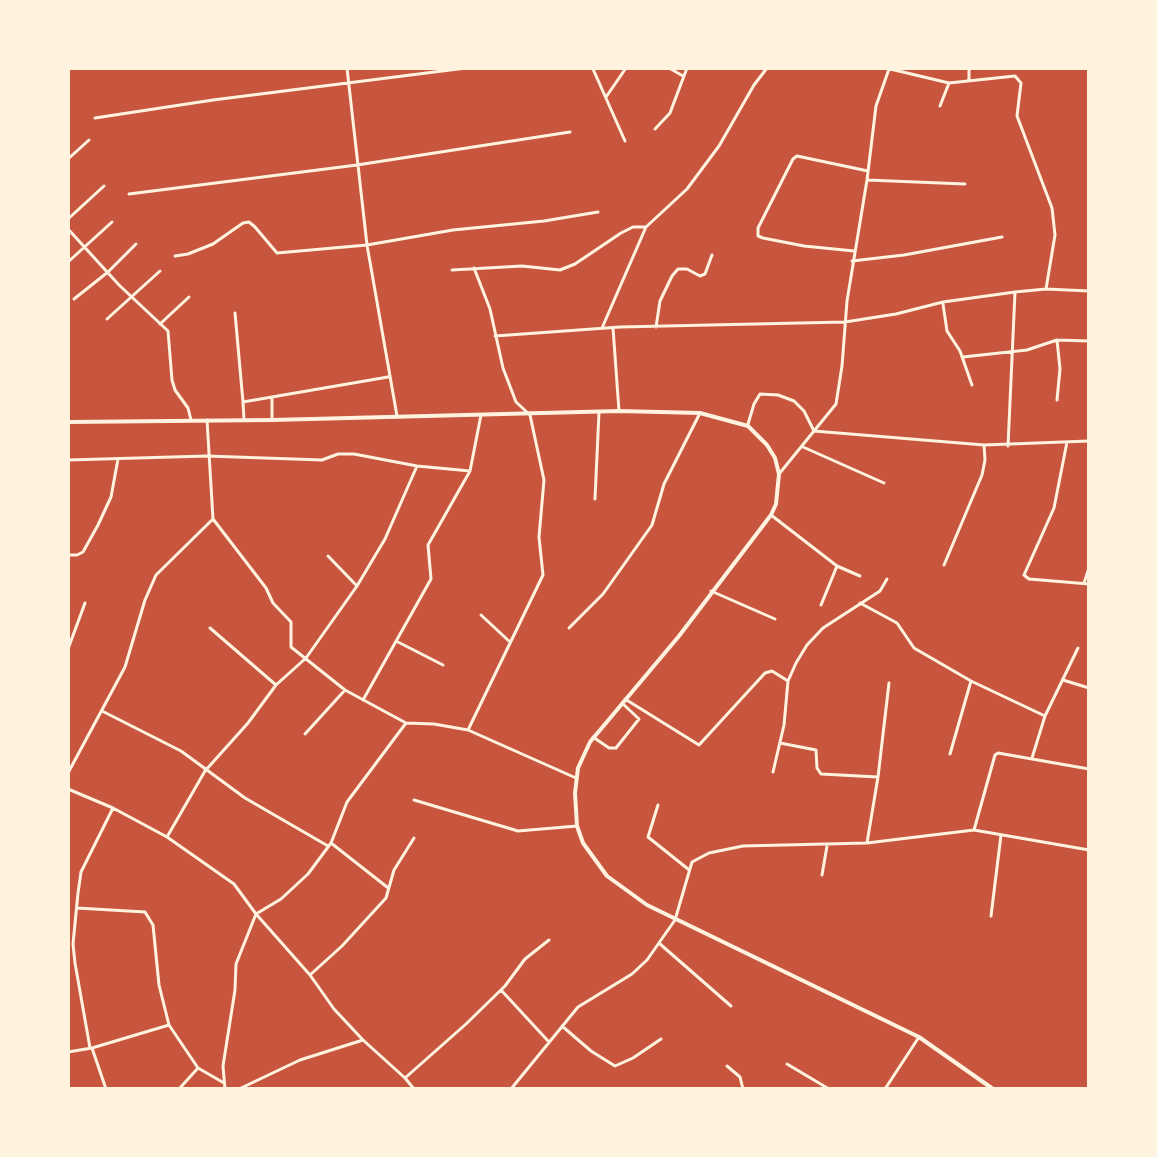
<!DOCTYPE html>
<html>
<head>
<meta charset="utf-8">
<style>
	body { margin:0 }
	#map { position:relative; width:1157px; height:1157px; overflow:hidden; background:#c8553d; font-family:"PT Sans Narrow",sans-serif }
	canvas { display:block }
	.frame { position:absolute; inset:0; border:70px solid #fff3e0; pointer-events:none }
</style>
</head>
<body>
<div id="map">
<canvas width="1157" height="1157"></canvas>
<div class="frame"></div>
</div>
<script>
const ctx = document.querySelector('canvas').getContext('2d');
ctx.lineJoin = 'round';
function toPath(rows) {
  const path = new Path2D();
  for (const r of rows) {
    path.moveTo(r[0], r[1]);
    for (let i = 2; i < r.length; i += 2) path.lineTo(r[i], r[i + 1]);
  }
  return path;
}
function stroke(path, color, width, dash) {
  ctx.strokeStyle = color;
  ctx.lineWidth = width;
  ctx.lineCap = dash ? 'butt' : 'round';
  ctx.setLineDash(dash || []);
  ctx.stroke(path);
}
const minor = toPath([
	[347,68,367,245,397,416],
	[669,68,683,76],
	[886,68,949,83,1015,76,1021,83,1017,116,1052,208,1055,235,1046,289],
	[593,69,625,141],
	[969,81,969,68],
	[606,97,626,68],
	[940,106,949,83],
	[95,118,213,100,466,68],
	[655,129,670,113,687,68],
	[68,159,89,140],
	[867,180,965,184],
	[129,194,357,165,570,132],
	[68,219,104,186],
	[68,229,119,285,168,331,172,380,175,390,188,408,191,420],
	[854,251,804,246,763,238,758,236,758,228,793,159,797,156,868,171],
	[175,256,188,254,213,244,243,223,249,222,255,227,277,253,367,245,453,230,544,221,598,212],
	[852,261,904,255,1002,237],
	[68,262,112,222],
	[452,270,522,266,560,270,575,264,621,233,633,227,646,227],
	[74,299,108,272,136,244],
	[943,304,947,331,960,351,972,385],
	[235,313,243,402],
	[107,319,160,271],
	[160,324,189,297],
	[656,327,660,301,672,276,678,269,687,269,700,276,705,274,712,255],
	[602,328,646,227,687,189,719,146,754,85,767,68],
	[613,328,619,411],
	[495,336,620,327,845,322,896,314,943,302,1015,292,1046,289,1089,291],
	[963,357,1027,350,1057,340],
	[1057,400,1060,369,1057,340,1089,341],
	[207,420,213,519,266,588,273,603,291,622,291,647,345,690,406,723,434,724,468,730,576,778],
	[244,420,243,402,272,397],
	[272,420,272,397,388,377],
	[748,424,754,404,760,394,778,395,794,401,804,411,814,431],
	[814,431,984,445,1089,441],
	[1067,442,1054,508,1024,575,1029,579,1089,584],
	[1008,446,1015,292],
	[803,447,884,483],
	[68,460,207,456,322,460,338,454,354,454,417,466,470,471],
	[779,474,836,404,842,366,847,301,867,180,876,106,889,69],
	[595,499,599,412],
	[771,515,837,566,860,576],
	[68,555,77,555,83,552,98,525,111,497,118,459],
	[328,556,357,586],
	[944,565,982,475,985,460,984,445],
	[1084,583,1089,568],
	[711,591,775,619],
	[860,603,897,623,914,648,971,681,1045,716],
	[821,605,837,566],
	[481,615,510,642],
	[210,628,276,685],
	[569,628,603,594,652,525,664,484,700,413],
	[396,641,443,665],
	[68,649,85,603],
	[1063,680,1089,688],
	[625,699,699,745,765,673,772,671,788,681],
	[363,700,431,579,428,545,470,471,481,415],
	[102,711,181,751,245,798,328,846],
	[468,730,543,575,539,537,544,480,530,415,516,402,503,368,490,309,474,268],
	[305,734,345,690],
	[593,737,609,748,616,748,639,719,622,703],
	[780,743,816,750,817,768,821,774,878,777],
	[950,754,971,681],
	[1032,758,1045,716,1078,648],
	[773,772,784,725,788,681,796,663,807,645,823,628,880,591,887,579],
	[68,773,125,667,145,600,156,575,213,519],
	[68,789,113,808,167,837,234,884,256,914,310,975,334,1009,363,1040,405,1078,414,1089],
	[414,800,518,831,577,826],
	[658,805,648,837,688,869],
	[974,830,995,755,998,753,1089,769],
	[167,837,205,771,248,723,276,685,306,658,357,586,385,539,417,466],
	[331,843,387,887],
	[867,843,878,777,889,683],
	[822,875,827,846],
	[77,908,145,912,153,925,159,985,169,1025,198,1068,224,1083],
	[991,916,1001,835],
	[660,944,731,1006],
	[310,975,342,946,386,898,394,870,414,838],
	[501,990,549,1042],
	[562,1026,591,1051,615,1066,633,1058,661,1039],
	[90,1048,75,963,73,944,78,893,81,872,113,808],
	[92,1048,106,1089],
	[68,1052,92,1048,169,1025],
	[787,1064,829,1089],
	[727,1066,740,1077,743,1089],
	[405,1078,466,1024,505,986,525,959,549,940],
	[179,1089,198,1068],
	[225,1089,223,1066,235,990,236,964,256,914,281,899,308,874,331,843,347,802,406,723],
	[239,1089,300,1060,363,1040],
	[511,1089,578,1007,632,974,647,960,675,920,692,862,709,853,743,846,867,843,974,830,1089,850],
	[885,1089,919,1037]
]);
const secondary = toPath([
	[68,422,272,420,619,411,700,413,748,426,767,445,775,458,779,474,776,504,771,515,679,636,590,742,578,768,575,793,577,826,583,843,607,876,647,905,919,1037,993,1089]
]);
stroke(minor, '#fff3e0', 3);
stroke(secondary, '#fff3e0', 4);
</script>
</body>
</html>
